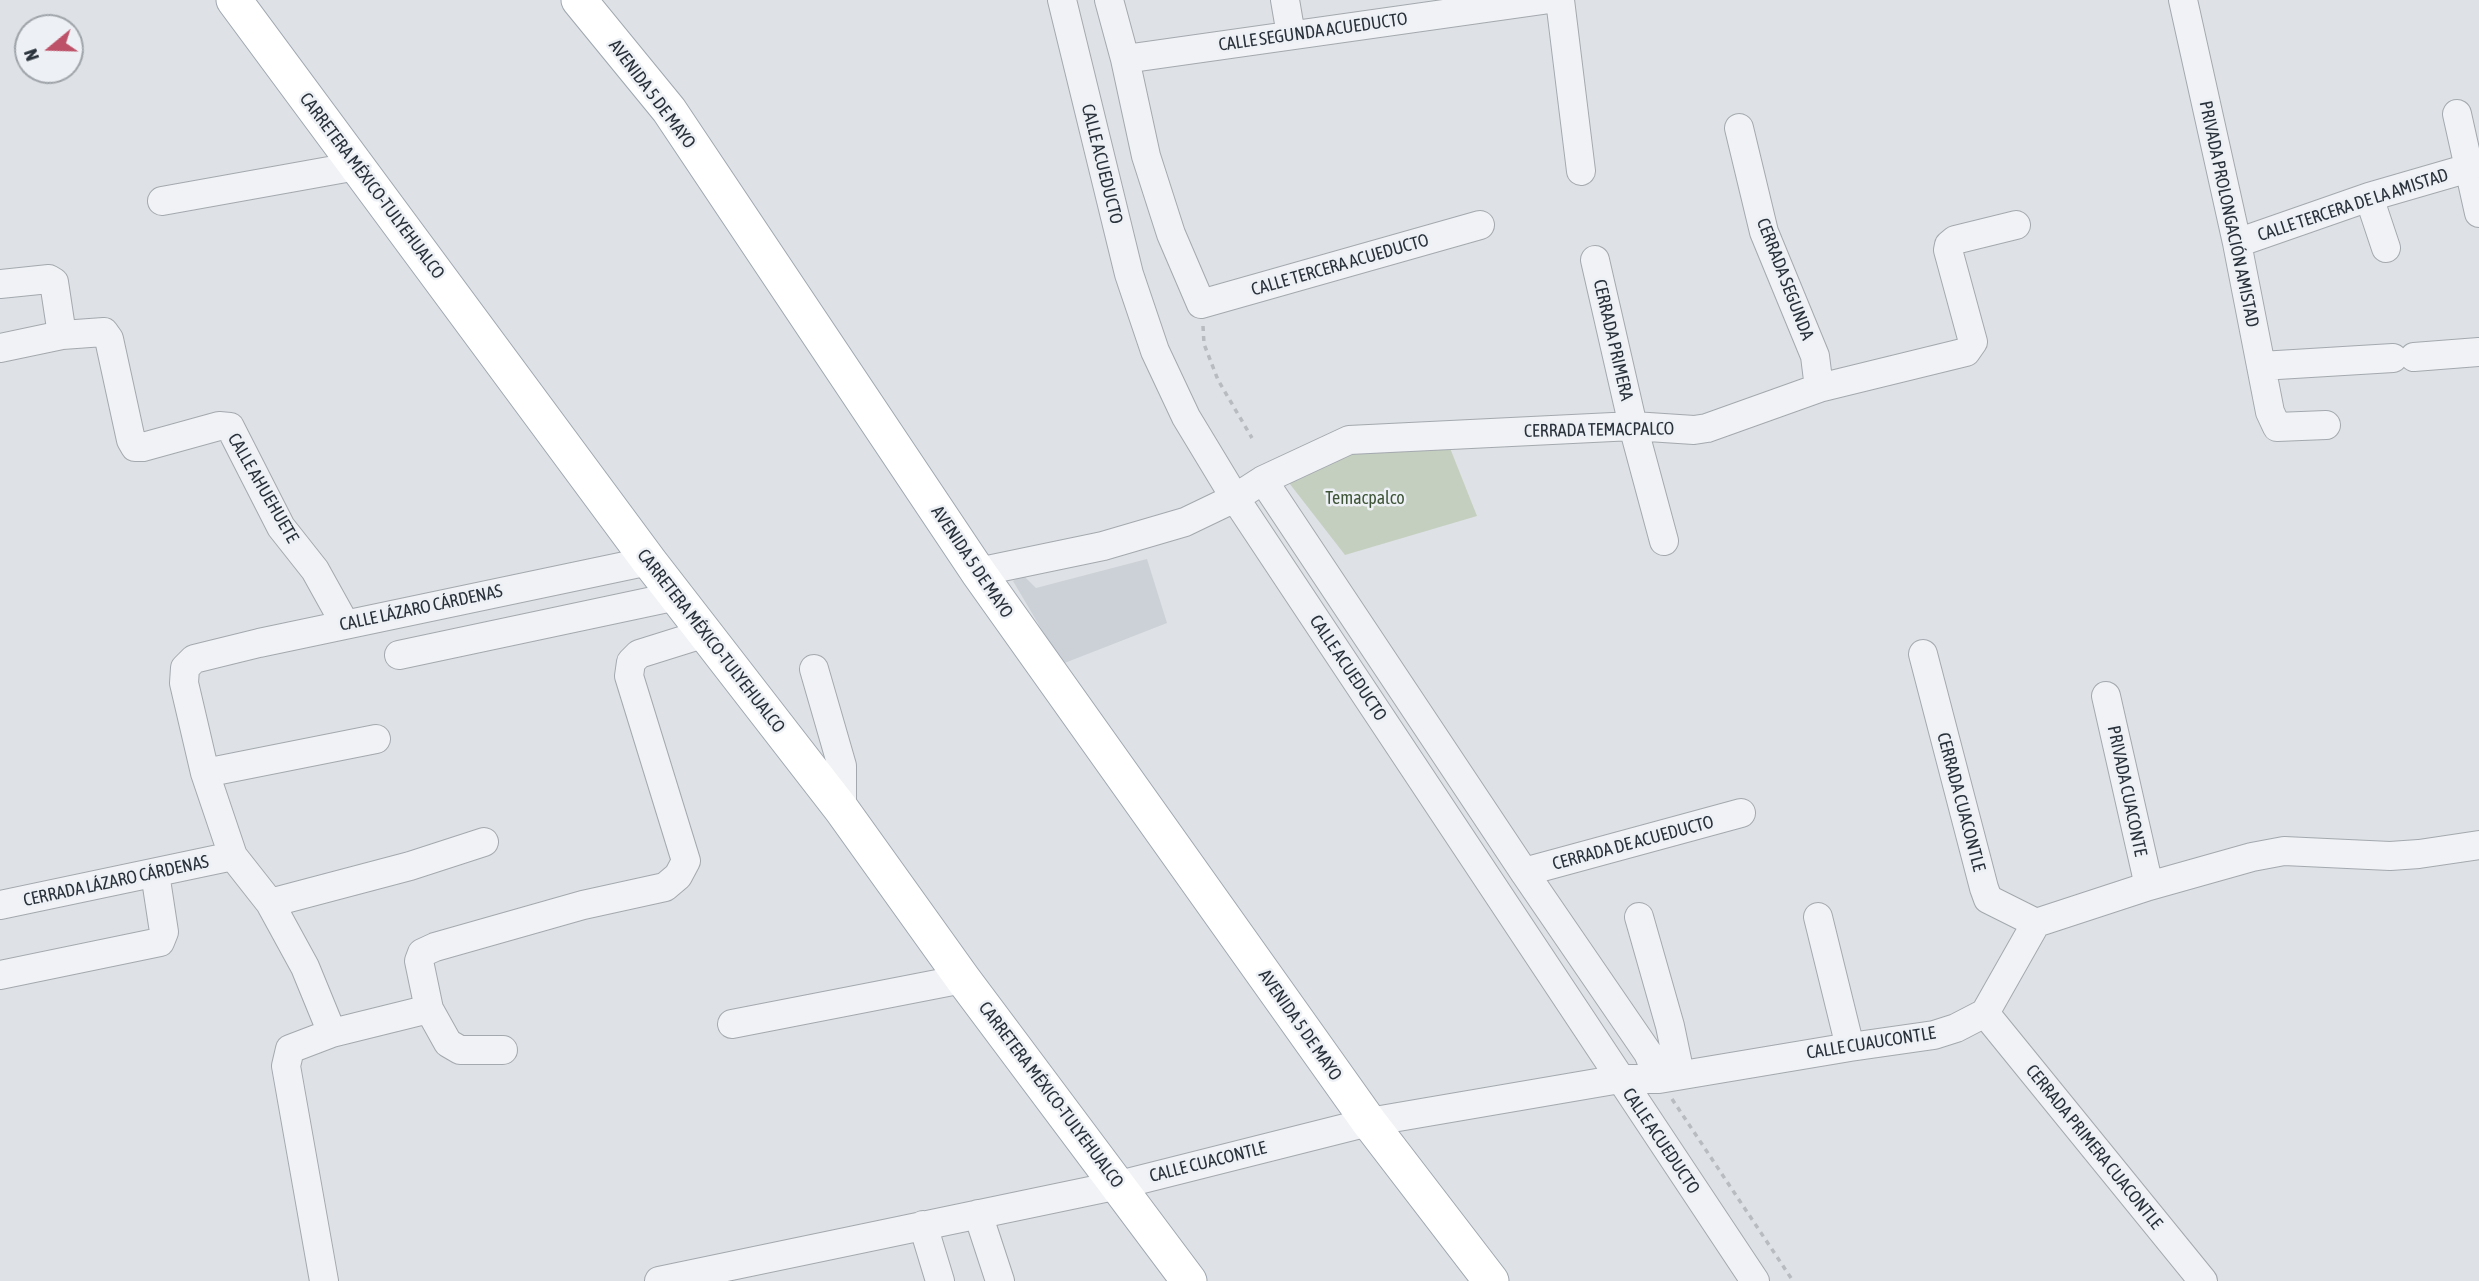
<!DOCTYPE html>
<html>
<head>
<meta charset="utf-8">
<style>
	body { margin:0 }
	#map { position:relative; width:2479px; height:1281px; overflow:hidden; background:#dee2e6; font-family:"Asap Condensed",sans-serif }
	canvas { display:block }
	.north { position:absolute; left:14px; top:14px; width:70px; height:70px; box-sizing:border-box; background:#edf0f4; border:2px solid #9fa4aa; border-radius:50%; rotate:251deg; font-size:19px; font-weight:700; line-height:28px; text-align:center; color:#29313b }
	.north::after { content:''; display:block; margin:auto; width:24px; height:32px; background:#bd5168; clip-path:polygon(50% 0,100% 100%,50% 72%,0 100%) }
</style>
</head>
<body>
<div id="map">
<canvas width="2479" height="1281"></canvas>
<div class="north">N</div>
</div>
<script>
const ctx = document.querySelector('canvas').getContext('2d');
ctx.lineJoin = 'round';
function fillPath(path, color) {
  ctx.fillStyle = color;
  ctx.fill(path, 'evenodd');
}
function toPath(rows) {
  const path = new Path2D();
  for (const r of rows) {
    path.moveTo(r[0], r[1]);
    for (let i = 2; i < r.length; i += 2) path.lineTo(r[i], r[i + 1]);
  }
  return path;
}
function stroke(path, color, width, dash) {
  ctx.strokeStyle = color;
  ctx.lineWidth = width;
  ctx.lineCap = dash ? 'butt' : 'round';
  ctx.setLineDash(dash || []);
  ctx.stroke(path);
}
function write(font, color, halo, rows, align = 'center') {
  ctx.font = font + ' "Asap Condensed",sans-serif';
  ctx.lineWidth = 5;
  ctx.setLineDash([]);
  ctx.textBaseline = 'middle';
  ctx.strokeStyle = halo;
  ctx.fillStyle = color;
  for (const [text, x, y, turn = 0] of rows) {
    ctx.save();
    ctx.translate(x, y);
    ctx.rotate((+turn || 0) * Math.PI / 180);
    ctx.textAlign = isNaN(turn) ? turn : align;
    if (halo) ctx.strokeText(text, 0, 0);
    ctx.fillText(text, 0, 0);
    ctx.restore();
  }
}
const built = toPath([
	[1147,559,1167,623,1062,664,1013,581,1023,575,1036,588]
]);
const green = toPath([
	[1448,443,1477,516,1345,555,1286,479,1350,449]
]);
const path = toPath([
	[1203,326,1204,344,1218,380,1252,438],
	[1672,1099,1793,1281]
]);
const minor = toPath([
	[1062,0,1129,274,1155,351,1186,417,1235,498,1755,1281],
	[1109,0,1125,59,1146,156,1171,234,1201,304,1480,225],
	[1285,0,1291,35],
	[1560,0,1581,171],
	[2183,0,2237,243,2270,412,2277,427,2326,425],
	[1125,59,1543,0],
	[2457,114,2479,213],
	[1739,128,1764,232,1815,356,1819,388],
	[2369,197,2386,248],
	[162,201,357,166],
	[2237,243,2369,197,2469,168],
	[1595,260,1633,426,1664,541],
	[0,284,49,279,54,282,62,335],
	[0,348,62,335,104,332,109,339,131,440,135,447,143,447,219,426,230,427,281,527,315,570,345,624],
	[2414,357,2479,352],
	[2261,366,2393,358],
	[1263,480,1524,872,1648,1053,1659,1079],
	[978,572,1103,546,1185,522,1235,498,1263,480,1349,440,1633,426,1694,430,1707,428,1819,388,1966,352,1973,342,1948,250,1949,245,1955,240,2016,225],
	[1923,654,1984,888,1988,899,2036,923],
	[399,655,677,596],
	[814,669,842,766,842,810],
	[2106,696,2149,886],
	[205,773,376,739],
	[1524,872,1741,813],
	[270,903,410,866,484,842],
	[0,905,233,856],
	[1639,917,1670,1026,1680,1074],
	[1818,917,1850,1047],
	[0,975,160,942,164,932,155,873],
	[429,1009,419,961,422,953,435,947,583,905,665,887,678,876,686,861,629,676,631,662,639,654,706,633],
	[1985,1013,2203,1281],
	[732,1024,963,979],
	[332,1033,305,967,270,903,233,856,205,773,184,683,185,668,194,659,259,643,649,561],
	[978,1214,1000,1281],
	[923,1225,940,1281],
	[324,1281,286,1066,290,1049,332,1033,429,1009,448,1043,460,1050,503,1050],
	[659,1281,1119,1185,1369,1122,1620,1079,1659,1079,1850,1047,1934,1035,1956,1028,1985,1013,2036,923,2149,886,2252,857,2284,851,2390,856,2419,854,2479,845]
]);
const major = toPath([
	[234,0,649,561,842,810,963,979,1189,1281],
	[579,0,669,110,978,572,1369,1122,1491,1281]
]);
const streetNames = [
	["CALLE SEGUNDA ACUEDUCTO",1313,32,-8],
	["AVENIDA 5 DE MAYO",652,94,53],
	["CALLE ACUEDUCTO",1102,164,76],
	["CARRETERA MÉXICO-TULYEHUALCO",372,186,53],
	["CALLE TERCERA DE LA AMISTAD",2353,205,-18],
	["PRIVADA PROLONGACIÓN AMISTAD",2229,214,78],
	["CALLE TERCERA ACUEDUCTO",1340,265,-16],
	["CERRADA SEGUNDA",1785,279,69],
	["CERRADA PRIMERA",1613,340,77],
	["CERRADA TEMACPALCO",1599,430,-1],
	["CALLE AHUEHUETE",263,488,60],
	["AVENIDA 5 DE MAYO",972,562,56],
	["CALLE LÁZARO CÁRDENAS",421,608,-12],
	["CARRETERA MÉXICO-TULYEHUALCO",711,641,52],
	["CALLE ACUEDUCTO",1348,668,56],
	["PRIVADA CUACONTE",2127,791,78],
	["CERRADA CUACONTLE",1961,802,75],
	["CERRADA DE ACUEDUCTO",1633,843,-15],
	["CERRADA LÁZARO CÁRDENAS",116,881,-12],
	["AVENIDA 5 DE MAYO",1300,1025,55],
	["CALLE CUAUCONTLE",1871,1043,-9],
	["CARRETERA MÉXICO-TULYEHUALCO",1051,1095,53],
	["CALLE ACUEDUCTO",1661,1141,56],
	["CERRADA PRIMERA CUACONTLE",2094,1147,51],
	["CALLE CUACONTLE",1208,1162,-14]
];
const parkNames = [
	["Temacpalco",1365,498]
];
fillPath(built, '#ccd1d7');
fillPath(green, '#c5cfc0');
stroke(minor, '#a4a9af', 30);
stroke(major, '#9fa7b0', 37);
stroke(path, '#b8bcc1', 3.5, [5, 5]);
stroke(minor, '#f0f2f5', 28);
stroke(major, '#fff', 35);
write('18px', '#29313b', '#edf0f4', streetNames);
write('18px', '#3f5538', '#edf0f4', parkNames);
</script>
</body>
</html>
